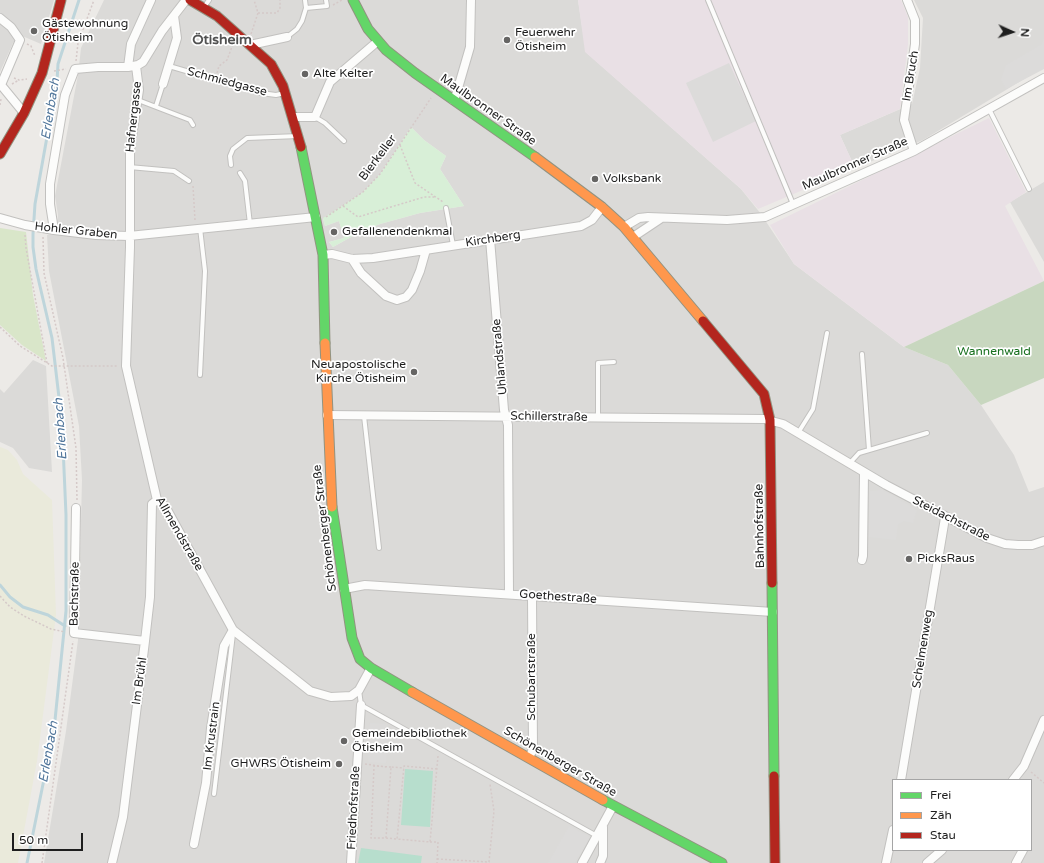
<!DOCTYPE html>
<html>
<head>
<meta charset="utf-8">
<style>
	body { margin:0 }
	#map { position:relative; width:1044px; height:863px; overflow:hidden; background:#eceae7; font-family:"Varela Round",sans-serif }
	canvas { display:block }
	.legend { position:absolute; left:892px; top:779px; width:140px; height:72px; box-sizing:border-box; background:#fff; border:1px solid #a5a5a5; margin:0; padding:5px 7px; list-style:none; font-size:12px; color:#1e1e1e }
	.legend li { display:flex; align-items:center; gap:8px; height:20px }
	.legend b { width:20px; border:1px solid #a5a5a5 }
	.north { position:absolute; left:992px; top:12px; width:40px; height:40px; -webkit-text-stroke:3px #fff; paint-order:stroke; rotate:93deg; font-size:11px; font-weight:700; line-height:16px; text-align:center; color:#1e1e1e }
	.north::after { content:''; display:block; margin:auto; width:14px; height:18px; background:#1e1e1e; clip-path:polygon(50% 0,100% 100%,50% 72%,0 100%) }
	.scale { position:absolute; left:12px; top:833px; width:71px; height:18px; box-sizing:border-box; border:2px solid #1e1e1e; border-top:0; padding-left:5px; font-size:12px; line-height:14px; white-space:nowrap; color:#1e1e1e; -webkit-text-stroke:3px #fff; paint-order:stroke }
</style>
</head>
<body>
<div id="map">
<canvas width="1044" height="863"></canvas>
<ul class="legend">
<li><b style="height:5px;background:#63d668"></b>Frei</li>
<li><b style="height:5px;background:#ff974d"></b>Zäh</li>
<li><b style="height:5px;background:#b3261e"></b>Stau</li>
</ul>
<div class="north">N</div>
<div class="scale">50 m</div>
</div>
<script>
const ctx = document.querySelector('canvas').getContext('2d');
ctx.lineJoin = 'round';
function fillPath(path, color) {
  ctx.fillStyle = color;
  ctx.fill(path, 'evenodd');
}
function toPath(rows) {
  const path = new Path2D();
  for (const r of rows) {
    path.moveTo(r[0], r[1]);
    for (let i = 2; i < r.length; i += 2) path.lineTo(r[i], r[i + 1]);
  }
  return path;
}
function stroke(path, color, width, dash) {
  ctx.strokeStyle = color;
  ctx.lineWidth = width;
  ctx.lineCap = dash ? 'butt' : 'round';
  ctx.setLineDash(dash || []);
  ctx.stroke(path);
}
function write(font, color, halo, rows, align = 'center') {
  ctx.font = font + ' "Varela Round",sans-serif';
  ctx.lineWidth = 3.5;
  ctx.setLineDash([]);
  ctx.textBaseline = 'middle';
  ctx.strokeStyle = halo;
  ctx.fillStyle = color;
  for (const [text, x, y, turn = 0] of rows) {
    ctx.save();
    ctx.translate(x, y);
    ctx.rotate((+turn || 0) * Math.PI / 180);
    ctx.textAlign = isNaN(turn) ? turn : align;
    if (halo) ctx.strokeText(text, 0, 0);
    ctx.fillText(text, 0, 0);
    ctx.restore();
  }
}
const residential = toPath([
	[0,0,54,0,41,44,20,35,13,43,0,72],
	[104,0,578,0,586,52,741,189,761,214,794,264,904,347,948,365,981,405,1014,455,1029,492,1044,487,1044,863,44,863,66,731,78,640,82,480,79,426,49,271,47,235,57,233,58,215,55,196,78,75,81,48],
	[411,127,424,140,446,156,440,169,464,206,420,213,380,224,360,232,333,247,329,242,344,238,339,221,325,226,323,219,363,192,380,174],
	[893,780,1031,780,1031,850,893,850],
	[914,0,1044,0,1044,67,923,140,855,168,840,135,912,104,920,68,923,18],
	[1044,182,1044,262,1010,202],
	[33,360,46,366,52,472,29,468,13,448,0,442,0,389,4,393]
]);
const industrial = toPath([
	[578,0,901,0,908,17,908,44,900,109,840,135,855,168,758,209,741,189,585,52],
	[989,118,1026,192,1005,206,1044,281,904,347,794,264,770,225]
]);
const farmland = toPath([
	[0,447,8,450,17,460,23,474,52,500,56,615,37,761,18,863,0,863]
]);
const grass = toPath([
	[0,228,26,232,33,295,46,361,22,345,0,325]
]);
const forest = toPath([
	[1044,281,1044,378,981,405,948,365,904,347]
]);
const park = toPath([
	[411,127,424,140,446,156,440,169,464,206,420,213,380,224,360,232,333,247,329,242,344,238,339,221,325,226,323,218,363,192,380,174]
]);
const pitch = toPath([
	[405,769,433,771,430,827,401,825],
	[361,848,422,856,421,863,358,863]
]);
const parking = toPath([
	[1044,38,1044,69,1006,89,1001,80,1006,65,1042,44],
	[729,63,756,121,713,142,686,83],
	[883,490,917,510,913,523,904,521,898,524,896,540,869,537,870,491],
	[370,723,388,724,386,763,368,762],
	[569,826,590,837,575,863,548,863]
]);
const stream = toPath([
	[0,585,10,597,23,607,48,615,65,626],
	[27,863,54,730,66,611,66,515,62,423,52,338,36,269,33,247,33,234,35,204,57,81,58,64,79,0]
]);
const path = toPath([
	[333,5,342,0],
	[258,13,277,13,280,8,280,0],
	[251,34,258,13,254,0],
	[27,44,31,46,35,56],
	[76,61,78,43,94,0],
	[54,71,66,69],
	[217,73,219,66,227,60,233,44],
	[14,78,19,80,27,79],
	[12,84,19,80],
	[0,105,1,99],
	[400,145,415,183,443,202],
	[193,186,195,220],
	[343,206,358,217,424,197,436,197],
	[326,217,363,192,380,174,431,98],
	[25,235,26,248,47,363],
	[43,237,44,273,63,358,76,448,77,500],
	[0,327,20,346,52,366,118,366],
	[0,596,10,607,24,616,51,629,65,632],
	[365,764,386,767],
	[391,767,374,766,371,838,386,838,391,767,404,768],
	[437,769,404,766,397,839,430,842,438,756],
	[1031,772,1044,783],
	[386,838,397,839],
	[430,842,438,842,437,863],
	[437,859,489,862,494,811,490,784],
	[42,863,73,641]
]);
const lane = toPath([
	[708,0,793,204],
	[204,7,209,0],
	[306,8,327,6,326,0],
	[287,37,297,29,302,21,306,8,305,0],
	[169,66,261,93,276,95,285,93],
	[138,100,190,120,193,125],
	[156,106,163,84],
	[989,109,1029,189],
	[315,117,325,123,344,141],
	[231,165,230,156,233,149,247,138,299,136],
	[129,167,174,171,189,181],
	[240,173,245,181,250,224],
	[446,208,453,245],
	[862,354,869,450],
	[200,375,205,271,200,228],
	[364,416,379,548],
	[598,418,598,363,614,362],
	[798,433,813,409,827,333],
	[849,464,859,453,927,433],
	[359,690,361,705,597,836],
	[214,794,233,634]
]);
const street = toPath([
	[907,0,915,20,915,44,904,120,914,151],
	[0,18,11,27,20,40,1,85],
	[250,45,287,37],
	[136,66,139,90,130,150,130,247,126,366,157,500,165,506,233,630,310,691,331,697,351,696,359,690,371,668],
	[128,67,131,44,151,0],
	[163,84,177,38,174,16],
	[1,85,24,113],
	[453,100,456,95,470,47,471,0],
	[294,117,315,117,330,82,378,41],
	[0,218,25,225,54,230,96,235,129,236,316,217],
	[624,227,639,218,648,217,727,220,765,217,914,151,1044,78],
	[54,230,50,204,50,184,65,95,75,69,98,67,128,67,138,65,143,62,162,31,186,0],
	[633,237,660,219],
	[490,239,504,410,508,425,509,594],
	[323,255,332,254,352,259,373,258,581,226,592,220,602,207],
	[352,259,361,273,386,296,397,300,406,297,412,290,420,271,426,250],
	[327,415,764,419,783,424,886,485,987,538,1005,544,1018,545,1032,545,1044,541],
	[76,508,74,633,145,641],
	[862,560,863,556,864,473],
	[344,589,365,585,773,612],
	[529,758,533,749,532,596],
	[901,780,945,518],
	[1013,780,1024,766,1044,720],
	[194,844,206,783,211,728,224,646,233,630],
	[112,863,123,817,145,641,150,597,152,504,157,500],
	[351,863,361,705],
	[582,863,613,806],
	[600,863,603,856,603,827],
	[886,863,893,830],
	[927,863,942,850],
	[1016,863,1023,850]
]);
const fast = toPath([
	[353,0,368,29,386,50,415,73,535,157],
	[301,147,323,255,325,343],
	[332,507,352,638,360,659,371,668,412,692],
	[772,583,774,776],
	[603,800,722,863]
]);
const slow = toPath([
	[535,157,602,207,624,227,703,321],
	[325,343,332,507],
	[412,692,603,800]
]);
const jam = toPath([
	[190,0,217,16,271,64,283,86,301,147],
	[0,154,24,113,42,73,61,0],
	[703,321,764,394,770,420,772,583],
	[774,776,775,863]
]);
const markers = [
	[34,31,4,"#666564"],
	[507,40,4,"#666564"],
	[305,74,4,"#666564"],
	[595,179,4,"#666564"],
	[334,232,4,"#666564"],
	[414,372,4,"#666564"],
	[909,559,4,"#666564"],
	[344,741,4,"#666564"],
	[339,764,4,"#666564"]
];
const poiNames = [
	["Gästewohnung",42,24],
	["Ötisheim",42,38],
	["Feuerwehr",515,33],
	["Ötisheim",515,47],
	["Alte Kelter",313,74],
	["Volksbank",603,179],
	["Gefallenendenkmal",342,232],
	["Neuapostolische",406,365,"right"],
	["Kirche Ötisheim",406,379,"right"],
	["PicksRaus",917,559],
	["Gemeindebibliothek",352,734],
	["Ötisheim",352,748],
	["GHWRS Ötisheim",331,764,"right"]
];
const streetNames = [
	["Im Bruch",911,76,-81],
	["Schmiedgasse",227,82,15],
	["Maulbronner Straße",488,110,35],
	["Hafnergasse",134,117,-84],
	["Bierkeller",378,158,-53],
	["Maulbronner Straße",855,164,-24],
	["Hohler Graben",76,231,6],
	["Kirchberg",493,239,-9],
	["Uhlandstraße",500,357,-95],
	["Schillerstraße",549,417,1],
	["Steidachstraße",951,519,27],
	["Bahnhofstraße",760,526,-91],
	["Schönenberger Straße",325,528,-97],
	["Allmendstraße",179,534,60],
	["Bachstraße",75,594,-89],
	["Goethestraße",558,597,4],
	["Schelmenweg",923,649,-81],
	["Schubartstraße",532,677,-90],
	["Im Brühl",140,681,-82],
	["Im Krustrain",212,736,-83],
	["Schönenberger Straße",560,762,30],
	["Friedhofstraße",354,808,-87]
];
const parkNames = [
	["Wannenwald",994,352]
];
const waterNames = [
	["Erlenbach",51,109,-81],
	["Erlenbach",61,429,-94],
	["Erlenbach",49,752,-80]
];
const quarterNames = [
	["Ötisheim",222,40]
];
fillPath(residential, '#dbdad8');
fillPath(industrial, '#e9e0e5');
fillPath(farmland, '#eaeadb');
fillPath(grass, '#d9e6c9');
fillPath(forest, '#c8d7bf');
fillPath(park, '#d8efd7');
fillPath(pitch, '#b7decd');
fillPath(parking, '#dcdbda');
stroke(stream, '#bed5db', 3);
stroke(lane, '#c2c1bf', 6);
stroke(street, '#c2c1bf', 10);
stroke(fast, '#929381', 11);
stroke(slow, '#929381', 11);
stroke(jam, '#929381', 11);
stroke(path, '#d5c9c8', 1.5, [2, 2]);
stroke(lane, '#fcfcfb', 4);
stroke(street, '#fcfcfb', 8);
stroke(fast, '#63d668', 9);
stroke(slow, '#ff974d', 9);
stroke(jam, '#b3261e', 9);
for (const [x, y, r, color] of markers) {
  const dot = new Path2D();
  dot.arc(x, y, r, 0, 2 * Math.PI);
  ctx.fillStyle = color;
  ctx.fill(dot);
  stroke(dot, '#fff', 1.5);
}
write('12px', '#1e1e1e', '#fff', poiNames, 'left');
write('12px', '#1e1e1e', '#fff', streetNames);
write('12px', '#18701f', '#fff', parkNames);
write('italic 13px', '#52779c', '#fff', waterNames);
write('bold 14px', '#515151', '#fff', quarterNames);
</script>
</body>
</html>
